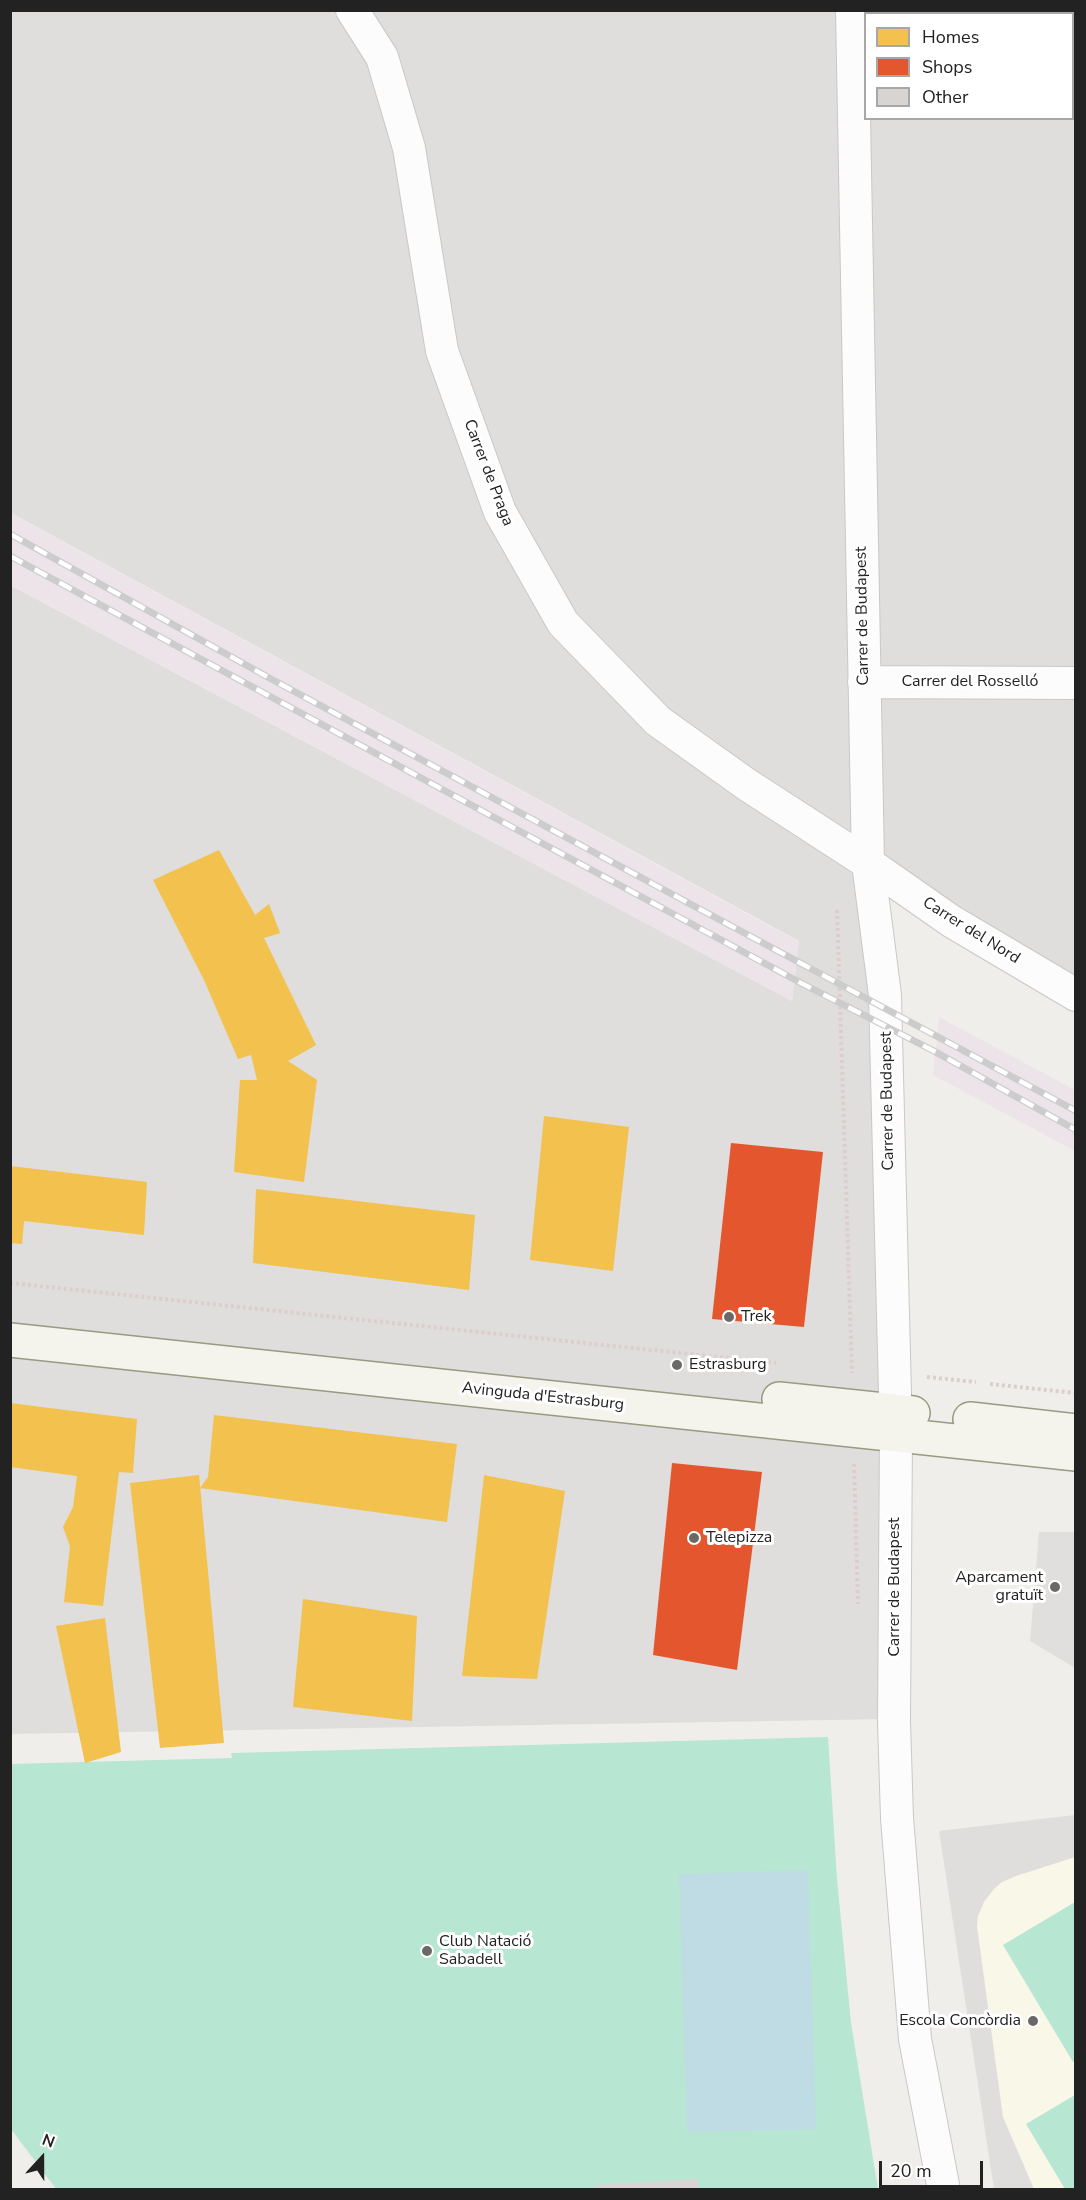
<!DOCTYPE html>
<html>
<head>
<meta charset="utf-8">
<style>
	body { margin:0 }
	#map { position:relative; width:1086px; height:2200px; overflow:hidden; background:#f0eeeb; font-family:"Nunito Sans",sans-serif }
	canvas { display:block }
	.frame { position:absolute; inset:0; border:12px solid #222; pointer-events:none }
	.legend { position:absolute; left:864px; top:12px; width:210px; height:108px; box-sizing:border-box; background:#fff; border:2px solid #a7a7a7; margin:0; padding:8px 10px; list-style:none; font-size:18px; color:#222 }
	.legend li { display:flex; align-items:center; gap:12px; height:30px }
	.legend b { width:30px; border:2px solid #a7a7a7 }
	.north { position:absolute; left:12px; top:2128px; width:60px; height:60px; -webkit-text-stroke:4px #fff; paint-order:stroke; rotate:21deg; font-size:16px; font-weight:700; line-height:24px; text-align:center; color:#222 }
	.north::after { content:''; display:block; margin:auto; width:21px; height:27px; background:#222; clip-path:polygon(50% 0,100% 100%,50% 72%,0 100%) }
	.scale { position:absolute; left:879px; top:2161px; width:104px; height:27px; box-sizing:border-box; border:3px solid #222; border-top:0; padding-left:8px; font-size:18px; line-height:21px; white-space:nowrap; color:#222; -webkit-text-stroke:4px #fff; paint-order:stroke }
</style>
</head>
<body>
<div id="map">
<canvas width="1086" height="2200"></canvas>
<div class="frame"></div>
<ul class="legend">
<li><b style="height:16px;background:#f2c14e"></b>Homes</li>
<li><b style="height:16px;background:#e4572e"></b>Shops</li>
<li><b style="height:16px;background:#d7d4d2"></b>Other</li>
</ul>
<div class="north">N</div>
<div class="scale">20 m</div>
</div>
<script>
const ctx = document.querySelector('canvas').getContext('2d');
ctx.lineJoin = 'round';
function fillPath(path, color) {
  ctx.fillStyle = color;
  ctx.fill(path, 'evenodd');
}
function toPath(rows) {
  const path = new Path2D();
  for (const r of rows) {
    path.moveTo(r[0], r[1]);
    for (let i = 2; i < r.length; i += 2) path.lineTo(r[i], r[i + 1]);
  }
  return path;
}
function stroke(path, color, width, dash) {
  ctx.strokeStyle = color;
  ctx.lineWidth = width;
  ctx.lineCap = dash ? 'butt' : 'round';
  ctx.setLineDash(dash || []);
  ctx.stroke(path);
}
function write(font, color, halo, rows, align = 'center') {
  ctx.font = font + ' "Nunito Sans",sans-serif';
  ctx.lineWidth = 6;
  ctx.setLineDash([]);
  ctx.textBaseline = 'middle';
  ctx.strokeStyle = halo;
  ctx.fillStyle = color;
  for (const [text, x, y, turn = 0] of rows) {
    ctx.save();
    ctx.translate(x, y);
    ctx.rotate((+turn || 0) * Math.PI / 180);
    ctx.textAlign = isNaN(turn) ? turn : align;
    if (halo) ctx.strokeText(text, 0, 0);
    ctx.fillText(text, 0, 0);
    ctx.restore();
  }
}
const residential = toPath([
	[11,11,1075,11,1075,993,869,863,889,1719,11,1734,10,585,792,1001,799,941,11,513],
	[866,14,1072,14,1072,118,866,118],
	[1075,1815,1075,2189,994,2189,939,1831]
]);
const industrial = toPath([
	[10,513,799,942,792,1001,11,585],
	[939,1017,1075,1090,1075,1151,933,1075]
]);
const education = toPath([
	[1075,1857,1075,2189,1034,2189,1003,2117,977,1926,978,1916,984,1902,994,1889,1002,1882,1016,1876]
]);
const pitch = toPath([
	[828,1737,837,1879,851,2023,878,2189,56,2189,11,2129,11,1764,232,1758,231,1753],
	[1075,1902,1076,2060,1073,2062,1003,1945],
	[1075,2095,1075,2189,1065,2189,1026,2124]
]);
const parking = toPath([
	[1039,1532,1075,1532,1075,1668,1030,1641]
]);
const water = toPath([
	[808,1870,816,2129,687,2132,679,1874]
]);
const homes = toPath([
	[219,850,255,915,269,904,280,933,264,938,316,1045,288,1061,317,1080,304,1182,234,1172,240,1080,257,1080,251,1055,238,1059,204,980,153,880],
	[544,1116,629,1127,613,1271,530,1260],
	[10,1166,147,1182,144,1235,24,1221,22,1244,10,1243],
	[256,1189,475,1215,469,1290,253,1263],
	[10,1403,137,1419,133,1473,119,1472,103,1606,64,1602,70,1546,63,1527,73,1507,77,1476,10,1467],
	[214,1415,457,1444,447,1522,200,1488,208,1477],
	[199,1475,224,1743,160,1748,130,1483],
	[484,1475,565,1491,537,1679,462,1676],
	[303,1599,417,1616,412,1721,293,1707],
	[105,1618,121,1752,85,1763,56,1626]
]);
const shops = toPath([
	[731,1143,823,1152,804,1327,712,1319],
	[672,1463,762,1472,737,1670,653,1655]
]);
const building = toPath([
	[698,2179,699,2190,595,2190,595,2185]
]);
const path = toPath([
	[837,910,852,1373],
	[10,1283,776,1363],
	[927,1377,976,1382],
	[990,1384,1076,1393],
	[854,1464,858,1604]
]);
const minor = toPath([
	[352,10,382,57,409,148,442,351,500,512,563,623,658,721,746,784,868,863,951,921,1076,995],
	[852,10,868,863,885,995,896,1434,894,1722,897,1818,915,2039,944,2190],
	[864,682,1076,683]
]);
const secondary = toPath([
	[10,1340,1076,1454],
	[779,1399,913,1413],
	[970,1419,1076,1431]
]);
const rail = toPath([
	[10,534,273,680,1076,1111],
	[10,556,801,983,932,1050,1076,1130]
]);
const markers = [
	[729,1317,6,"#6a6968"],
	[677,1365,6,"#6a6968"],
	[694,1538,6,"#6a6968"],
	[1055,1587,6,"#6a6968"],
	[427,1951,6,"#6a6968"],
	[1033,2021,6,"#6a6968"]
];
const streetNames = [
	["Carrer de Praga",488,473,69],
	["Carrer de Budapest",863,616,-91],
	["Carrer del Rosselló",970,682],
	["Carrer del Nord",971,931,32],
	["Carrer de Budapest",888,1101,-91],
	["Avinguda d'Estrasburg",543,1397,6],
	["Carrer de Budapest",895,1587,-90]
];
const poiNames = [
	["Trek",741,1317],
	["Estrasburg",689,1365],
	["Telepizza",706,1538],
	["Aparcament",1043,1578,"right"],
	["gratuït",1043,1596,"right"],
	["Club Natació",439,1942],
	["Sabadell",439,1960],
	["Escola Concòrdia",1021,2021,"right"]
];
fillPath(residential, '#dfdedc');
fillPath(industrial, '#ede4e9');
fillPath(education, '#f8f7e8');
fillPath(pitch, '#b7e6d2');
fillPath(parking, '#e0dfde');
fillPath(water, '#bfdbe3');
fillPath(homes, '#f2c14e');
fillPath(shops, '#e4572e');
fillPath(building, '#d7d4d2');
stroke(minor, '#c9c8c7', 34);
stroke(secondary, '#999a82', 36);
stroke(path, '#dccecd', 4, [3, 3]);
stroke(minor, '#fdfcfc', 32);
stroke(secondary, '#f4f4ed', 33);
stroke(rail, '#ccc', 7);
stroke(rail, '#fff', 4.5, [14]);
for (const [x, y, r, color] of markers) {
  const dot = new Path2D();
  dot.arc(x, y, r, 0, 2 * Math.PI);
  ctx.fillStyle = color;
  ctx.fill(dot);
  stroke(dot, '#fff', 2);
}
write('16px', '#222', '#fff', streetNames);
write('16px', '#222', '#fff', poiNames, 'left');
</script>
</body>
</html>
